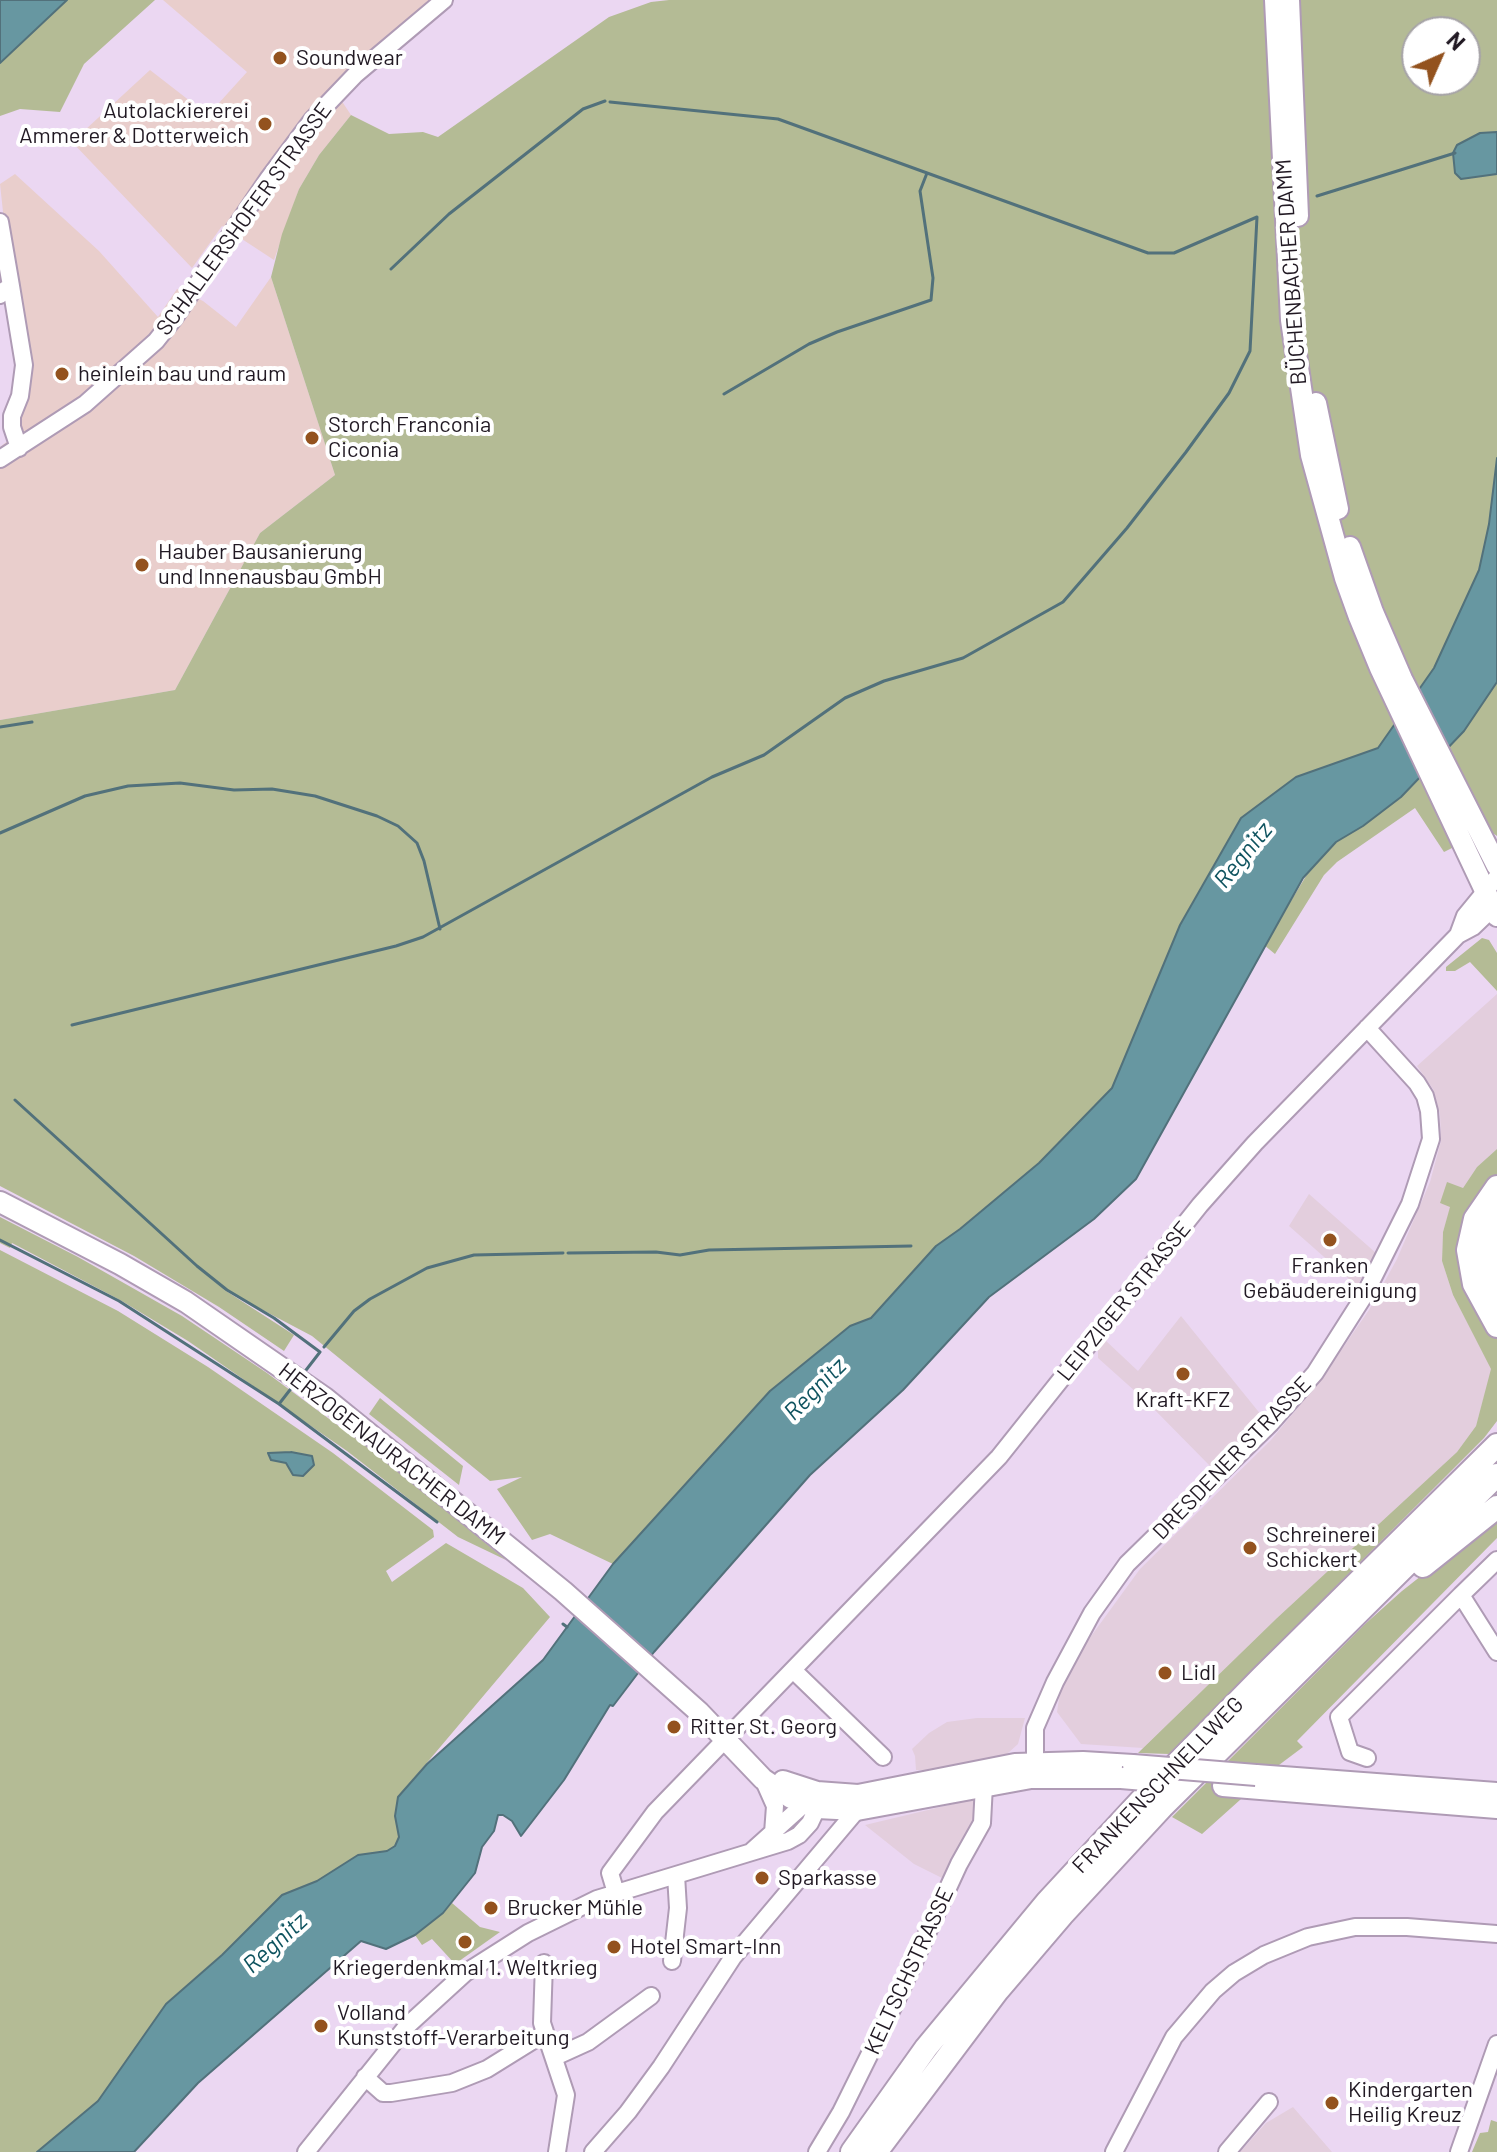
<!DOCTYPE html>
<html>
<head>
<meta charset="utf-8">
<style>
	body { margin:0 }
	#map { position:relative; width:1497px; height:2152px; overflow:hidden; background:#ebd7f2; font-family:Barlow,sans-serif }
	canvas { display:block }
	.north { position:absolute; left:1401px; top:16px; width:80px; height:80px; box-sizing:border-box; background:#fff; border:2px solid #a6a3a7; border-radius:50%; rotate:45deg; font-size:22px; font-weight:700; line-height:32px; text-align:center; color:#211923 }
	.north::after { content:''; display:block; margin:auto; width:28px; height:36px; background:#93521e; clip-path:polygon(50% 0,100% 100%,50% 72%,0 100%) }
</style>
</head>
<body>
<div id="map">
<canvas width="1497" height="2152"></canvas>
<div class="north">N</div>
</div>
<script>
const ctx = document.querySelector('canvas').getContext('2d');
ctx.lineJoin = 'round';
function fillPath(path, color) {
  ctx.fillStyle = color;
  ctx.fill(path, 'evenodd');
}
function toPath(rows) {
  const path = new Path2D();
  for (const r of rows) {
    path.moveTo(r[0], r[1]);
    for (let i = 2; i < r.length; i += 2) path.lineTo(r[i], r[i + 1]);
  }
  return path;
}
function stroke(path, color, width, dash) {
  ctx.strokeStyle = color;
  ctx.lineWidth = width;
  ctx.lineCap = dash ? 'butt' : 'round';
  ctx.setLineDash(dash || []);
  ctx.stroke(path);
}
function write(font, color, halo, rows, align = 'center') {
  ctx.font = font + ' Barlow,sans-serif';
  ctx.lineWidth = 8;
  ctx.setLineDash([]);
  ctx.textBaseline = 'middle';
  ctx.strokeStyle = halo;
  ctx.fillStyle = color;
  for (const [text, x, y, turn = 0] of rows) {
    ctx.save();
    ctx.translate(x, y);
    ctx.rotate((+turn || 0) * Math.PI / 180);
    ctx.textAlign = isNaN(turn) ? turn : align;
    if (halo) ctx.strokeText(text, 0, 0);
    ctx.fillText(text, 0, 0);
    ctx.restore();
  }
}
const commercial = toPath([
	[1497,994,1497,1149,1477,1167,1463,1188,1440,1203,1451,1206,1443,1232,1442,1261,1453,1295,1492,1369,1476,1426,1457,1452,1277,1618,1143,1748,1081,1744,1057,1712,1060,1692,1081,1650,1140,1569,1271,1440,1319,1382,1369,1310,1397,1259,1430,1182,1441,1141,1440,1114,1433,1089,1417,1066],
	[1309,1194,1376,1253,1357,1286,1289,1226],
	[1181,1316,1262,1416,1212,1468,1146,1401,1098,1358,1098,1348,1105,1340,1138,1371],
	[977,1718,1025,1718,1018,1744,1007,1754,932,1770,916,1770,915,1756,912,1749,929,1733,947,1722],
	[974,1799,976,1821,946,1880,914,1864,865,1825],
	[1293,2107,1332,2152,1240,2152,1266,2123]
]);
const industrial = toPath([
	[163,0,440,0,335,91,351,115,319,155,299,189,274,260,222,226,192,268,72,142,150,70,208,115,247,72],
	[15,174,99,251,158,317,177,289,203,301,236,327,271,277,335,475,260,533,175,690,0,720,0,447,19,432,16,426,23,397,0,184]
]);
const green = toPath([
	[67,0,155,0,84,64,60,112,20,109,0,116,0,63],
	[669,0,1497,0,1497,132,1480,134,1461,179,1497,174,1497,458,1489,524,1479,570,1434,668,1378,748,1296,777,1241,818,1180,925,1112,1088,1039,1163,960,1229,936,1246,871,1318,850,1326,770,1391,613,1564,550,1534,532,1540,497,1489,522,1477,490,1481,312,1336,223,1289,294,1335,284,1351,219,1307,134,1256,0,1186,0,720,175,690,260,533,335,475,271,277,282,234,299,189,319,155,351,115,389,134,423,132,438,137,609,17,651,2],
	[1417,32,1465,32,1465,80,1417,80],
	[1497,682,1497,836,1487,829,1463,782,1454,847,1444,852,1415,808,1337,862,1324,875,1275,954,1264,945,1314,863,1336,842,1363,826,1401,797,1464,731],
	[1482,938,1489,940,1497,953,1497,991,1470,962,1455,971,1446,971,1446,967],
	[1497,1149,1497,1177,1473,1298,1497,1337,1497,1421,1484,1438,1169,1754,1138,1753,1277,1618,1457,1452,1476,1426,1491,1369,1453,1295,1442,1261,1443,1232,1450,1207,1440,1203,1447,1182,1463,1188,1477,1167],
	[0,1217,78,1257,182,1316,267,1373,382,1458,506,1560,458,1537,347,1451,188,1341,120,1300,12,1243,10,1248,0,1243],
	[0,1250,118,1311,208,1367,333,1453,433,1530,434,1537,386,1571,392,1582,446,1543,523,1588,550,1617,398,1797,395,1816,399,1837,395,1846,387,1851,358,1855,317,1881,282,1895,222,1955,166,2004,98,2101,37,2152,0,2152],
	[380,1398,463,1466,459,1485,369,1414],
	[1497,1516,1497,1538,1297,1741,1303,1747,1279,1765,1202,1834,1172,1817,1364,1625,1402,1591],
	[452,1903,480,1927,500,1932,455,1964,432,1939,422,1945,415,1935,443,1913],
	[1491,2120,1497,2122,1497,2152,1472,2152,1480,2133,1488,2132]
]);
const water = toPath([
	[0,0,67,0,0,63,0,0],
	[1497,132,1497,174,1461,179,1455,173,1453,153,1457,145,1480,133,1497,132],
	[1497,458,1497,682,1464,731,1401,797,1363,826,1336,842,1303,878,1136,1179,1094,1219,989,1297,903,1390,810,1475,654,1652,613,1706,610,1705,564,1780,521,1836,512,1821,503,1815,498,1815,494,1831,482,1847,475,1873,443,1913,415,1935,386,1949,361,1941,198,2083,134,2152,37,2152,98,2101,166,2004,222,1955,282,1895,317,1881,358,1855,387,1851,395,1846,399,1837,395,1816,398,1797,427,1764,543,1660,613,1564,770,1391,850,1326,871,1318,936,1246,960,1229,1039,1163,1112,1088,1180,925,1241,818,1296,777,1378,748,1434,668,1479,570,1489,524,1497,458],
	[291,1452,312,1456,314,1465,303,1476,293,1475,286,1463,271,1460,268,1453,291,1452]
]);
const stream = toPath([
	[1317,196,1455,153],
	[391,269,449,214,583,109,605,101],
	[724,394,809,344,837,332,931,300,933,278,920,191,927,173],
	[0,727,32,722],
	[0,833,85,796,128,786,180,783,234,790,272,789,315,796,377,816,398,826,417,843,424,861,440,929],
	[72,1025,396,946,423,937,712,777,764,755,845,698,884,681,963,658,1063,602,1127,528,1186,452,1229,393,1250,351,1257,217,1174,253,1148,253,778,119,610,102],
	[15,1100,197,1266,227,1290,274,1318,320,1352],
	[0,1240,119,1301,279,1404],
	[568,1253,656,1252,680,1255,709,1250,911,1246],
	[324,1347,354,1311,370,1299,427,1268,474,1255,563,1253],
	[303,1374,320,1352],
	[293,1386,279,1404,437,1522],
	[563,1624,567,1627]
]);
const minor = toPath([
	[0,222,11,286,3,291,0,295],
	[11,286,24,365,20,396,12,416,12,427,19,448],
	[0,459,85,404,156,341,175,317,268,179,312,120,355,75,444,0],
	[1458,935,1465,916,1497,877],
	[1497,1560,1461,1595,1497,1652],
	[793,1670,883,1757],
	[1367,1758,1350,1752,1339,1717,1461,1595],
	[1035,1762,1035,1728,1055,1682,1092,1613,1127,1564,1271,1423,1315,1373,1364,1296,1410,1204,1431,1139,1429,1111,1425,1096,1417,1083,1367,1028],
	[763,1779,775,1806,773,1833],
	[752,1851,812,1797],
	[616,1893,610,1873,655,1812,999,1457,1200,1205,1255,1143,1458,935,1473,927,1497,904],
	[672,1961,678,1908,676,1875],
	[544,1963,542,2023,566,2095,557,2152],
	[555,2057,588,2042,651,1996],
	[365,2077,383,2093,391,2093,452,2083,487,2069,545,2033],
	[306,2152,407,2026,465,1973,528,1933,597,1899,788,1841,799,1835,810,1823,817,1808,817,1798],
	[593,2152,628,2112,661,2067,733,1957,857,1810],
	[817,2152,841,2112,896,2001,959,1864,982,1823,984,1785],
	[1114,2152,1174,2037,1213,1991,1234,1973,1264,1955,1308,1937,1355,1927,1407,1927,1497,1934],
	[1227,2152,1269,2102],
	[1459,2152,1497,2044]
]);
const major = toPath([
	[1275,0,1291,320,1311,455,1345,578,1359,617,1380,668,1497,916],
	[1289,0,1298,216],
	[1316,403,1338,509],
	[1350,547,1373,612,1402,679,1497,866],
	[0,1202,120,1264,186,1302,325,1398,563,1591,699,1712,763,1779,791,1798,817,1808,857,1810,1031,1778,1121,1778],
	[1256,1775,1497,1793],
	[783,1781,817,1792,858,1795,1015,1764,1083,1762,1133,1765],
	[1223,1786,1497,1808]
]);
const highway = toPath([
	[1497,1187,1475,1219,1468,1250,1474,1284,1497,1326],
	[1497,1214,1487,1238,1486,1258,1492,1288,1497,1295],
	[1423,1566,1497,1507],
	[852,2152,926,2048,1047,1902,1146,1795,1262,1677,1497,1445],
	[876,2152,998,1990,1062,1915,1162,1807,1497,1475]
]);
const majorBridge = toPath([
	[1133,1765,1256,1775],
	[1121,1778,1157,1781]
]);
const markers = [
	[280,58,8,"#93521e"],
	[265,124,8,"#93521e"],
	[62,374,8,"#93521e"],
	[312,438,8,"#93521e"],
	[142,565,8,"#93521e"],
	[1330,1240,8,"#93521e"],
	[1183,1374,8,"#93521e"],
	[1250,1548,8,"#93521e"],
	[1165,1673,8,"#93521e"],
	[674,1727,8,"#93521e"],
	[762,1878,8,"#93521e"],
	[491,1908,8,"#93521e"],
	[465,1942,8,"#93521e"],
	[614,1947,8,"#93521e"],
	[321,2026,8,"#93521e"],
	[1332,2103,8,"#93521e"]
];
const poiNames = [
	["Soundwear",296,58],
	["Autolackiererei",249,111,"right"],
	["Ammerer & Dotterweich",249,136,"right"],
	["heinlein bau und raum",78,374],
	["Storch Franconia",328,425],
	["Ciconia",328,450],
	["Hauber Bausanierung",158,552],
	["und Innenausbau GmbH",158,577],
	["Franken",1330,1266,"center"],
	["Gebäudereinigung",1330,1291,"center"],
	["Kraft-KFZ",1183,1400,"center"],
	["Schreinerei",1266,1535],
	["Schickert",1266,1560],
	["Lidl",1181,1673],
	["Ritter St. Georg",690,1727],
	["Sparkasse",778,1878],
	["Brucker Mühle",507,1908],
	["Hotel Smart-Inn",630,1947],
	["Kriegerdenkmal 1. Weltkrieg",465,1968,"center"],
	["Volland",337,2013],
	["Kunststoff-Verarbeitung",337,2038],
	["Kindergarten",1348,2090],
	["Heilig Kreuz",1348,2115]
];
const streetNames = [
	["SCHALLERSHOFER STRASSE",244,219,-54],
	["BÜCHENBACHER DAMM",1291,272,-94],
	["LEIPZIGER STRASSE",1124,1301,-51],
	["HERZOGENAURACHER DAMM",392,1454,38],
	["DRESDENER STRASSE",1232,1458,-46],
	["FRANKENSCHNELLWEG",1158,1785,-46],
	["KELTSCHSTRASSE",909,1971,-65]
];
const waterNames = [
	["Regnitz",1243,855,-51],
	["Regnitz",815,1389,-45],
	["Regnitz",275,1943,-42]
];
fillPath(commercial, '#e3cedd');
fillPath(industrial, '#e9cecc');
fillPath(green, '#b4bb95');
fillPath(water, '#6797a1');
stroke(water, '#52717b', 2);
stroke(stream, '#52717b', 3);
stroke(minor, '#af9bb5', 20);
stroke(major, '#af9bb5', 24);
stroke(highway, '#af9bb5', 26);
stroke(minor, '#fff', 16);
stroke(major, '#fff', 20);
stroke(highway, '#fff', 22);
stroke(majorBridge, '#af9bb5', 24, []);
stroke(majorBridge, '#fff', 20);
for (const [x, y, r, color] of markers) {
  const dot = new Path2D();
  dot.arc(x, y, r, 0, 2 * Math.PI);
  ctx.fillStyle = color;
  ctx.fill(dot);
  stroke(dot, '#fff', 3);
}
write('22px', '#211923', '#fff', poiNames, 'left');
write('22px', '#211923', '#fff', streetNames);
write('italic 24px', '#0e535f', '#fff', waterNames);
</script>
</body>
</html>
